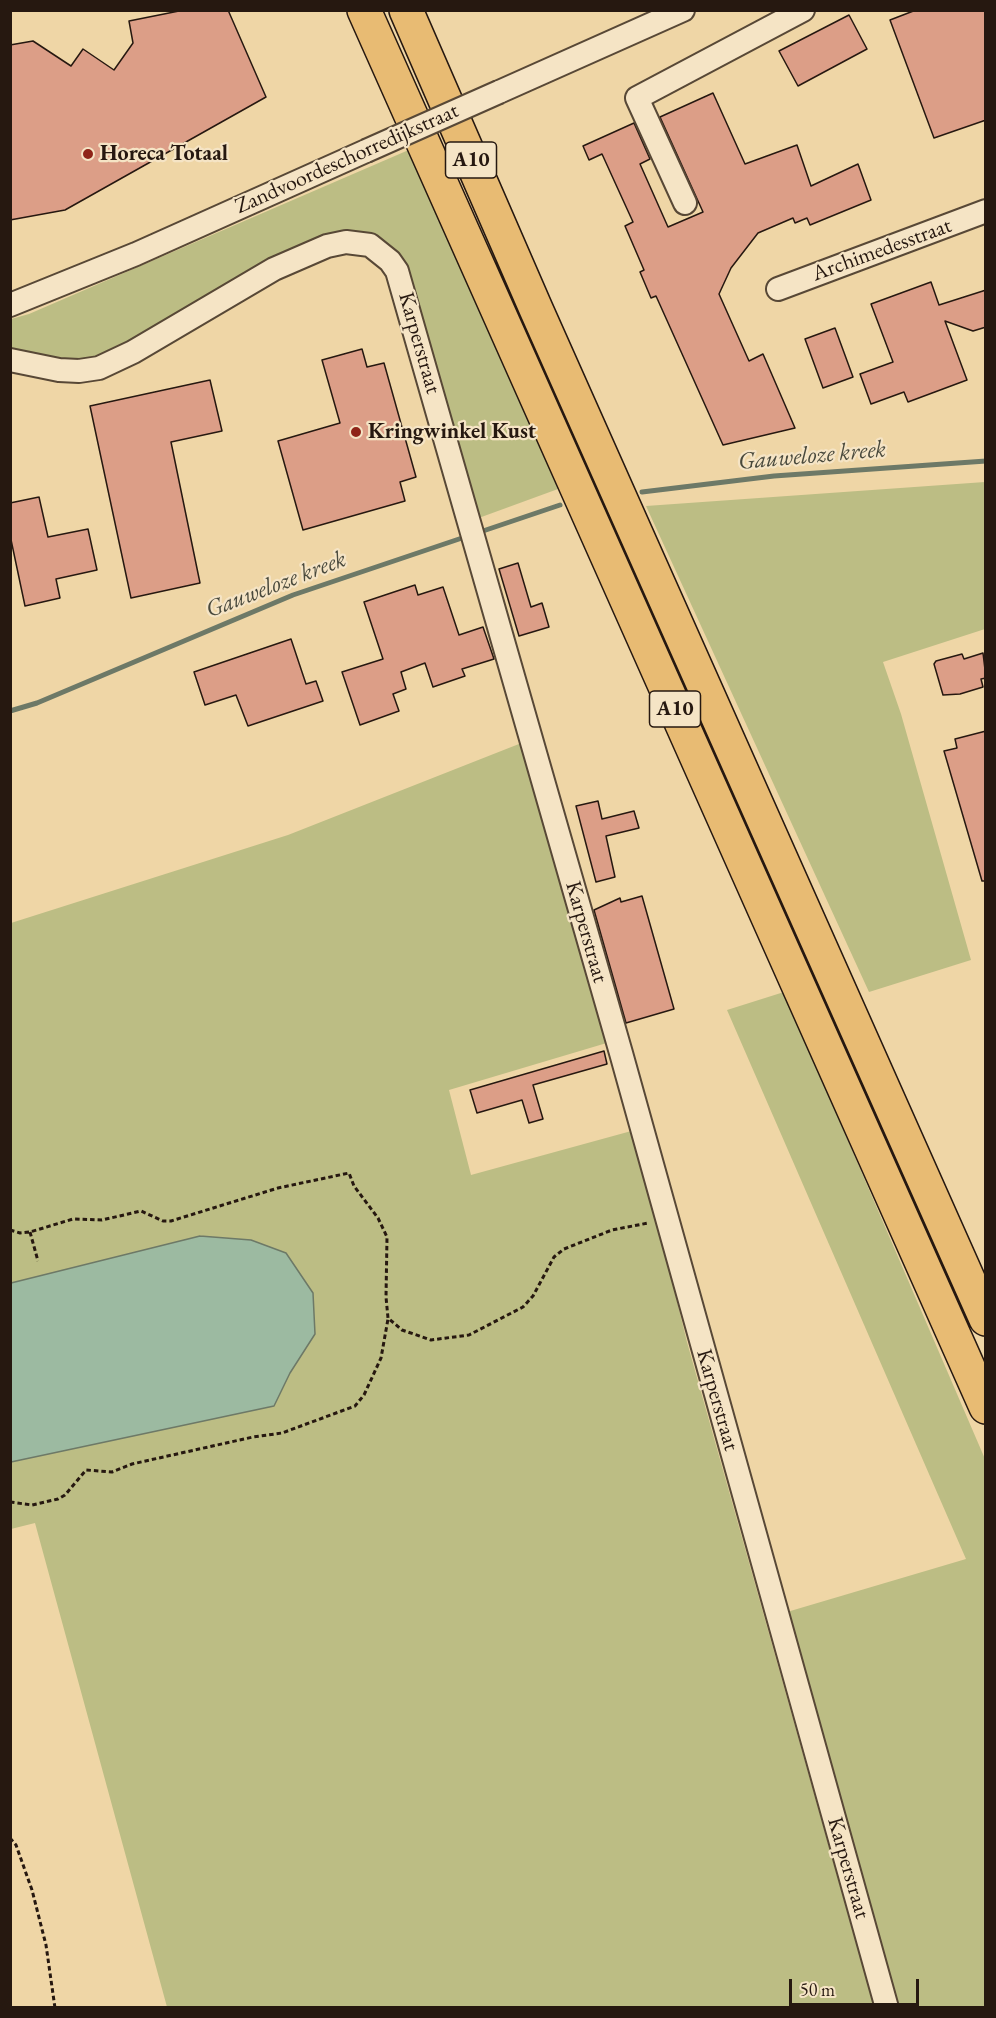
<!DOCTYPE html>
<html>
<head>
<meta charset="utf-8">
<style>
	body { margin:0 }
	#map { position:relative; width:996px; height:2018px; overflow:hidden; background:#efd6a6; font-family:"EB Garamond",serif }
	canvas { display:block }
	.frame { position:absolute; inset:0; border:12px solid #261810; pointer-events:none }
	.scale { position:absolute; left:789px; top:1979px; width:130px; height:27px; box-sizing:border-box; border:3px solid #261810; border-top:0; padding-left:8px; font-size:18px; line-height:21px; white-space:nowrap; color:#261810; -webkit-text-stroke:4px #f5e4c5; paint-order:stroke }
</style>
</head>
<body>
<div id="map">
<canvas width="996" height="2018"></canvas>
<div class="frame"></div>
<div class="scale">50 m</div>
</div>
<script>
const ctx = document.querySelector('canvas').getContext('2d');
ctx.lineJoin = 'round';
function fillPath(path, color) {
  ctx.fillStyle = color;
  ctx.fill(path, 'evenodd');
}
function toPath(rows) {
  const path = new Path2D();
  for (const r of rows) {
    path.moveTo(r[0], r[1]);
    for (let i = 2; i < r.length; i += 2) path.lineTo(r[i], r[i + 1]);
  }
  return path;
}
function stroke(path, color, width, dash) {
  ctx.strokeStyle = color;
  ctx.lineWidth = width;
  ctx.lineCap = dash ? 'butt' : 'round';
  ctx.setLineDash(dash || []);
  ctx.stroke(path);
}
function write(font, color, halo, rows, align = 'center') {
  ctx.font = font + ' "EB Garamond",serif';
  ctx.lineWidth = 4.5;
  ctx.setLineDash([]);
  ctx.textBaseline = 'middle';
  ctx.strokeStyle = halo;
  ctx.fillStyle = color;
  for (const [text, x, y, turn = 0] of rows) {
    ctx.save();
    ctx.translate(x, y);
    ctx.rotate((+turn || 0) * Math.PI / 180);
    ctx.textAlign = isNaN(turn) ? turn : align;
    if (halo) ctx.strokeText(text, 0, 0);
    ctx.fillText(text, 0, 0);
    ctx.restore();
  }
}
const green = toPath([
	[411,149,558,489,476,519,407,277,364,237,129,346,77,364,11,354,11,319,29,314],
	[985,482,985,629,883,662,901,714,971,960,869,992,646,506],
	[524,742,610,1042,449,1090,471,1175,635,1130,687,1342,874,2007,167,2007,35,1523,11,1529,11,1462,274,1406,290,1373,200,1236,11,1283,11,923,288,835],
	[784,992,985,1459,985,2007,899,2007,787,1612,966,1559,727,1010]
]);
const water = toPath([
	[200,1236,251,1240,286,1253,313,1293,315,1334,290,1373,274,1406,11,1462,11,1283,200,1236]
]);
const stream = toPath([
	[642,492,774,476,986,461],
	[477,533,560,505],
	[10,711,37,703,293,595,468,536]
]);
const building = toPath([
	[184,10,228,10,266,97,65,210,10,220,10,45,33,41,71,66,83,49,114,70,133,43,129,21,184,10],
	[916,10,986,10,986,120,934,138,890,20,916,10],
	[849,15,867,49,798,86,779,51,849,15],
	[713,93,745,164,797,145,811,186,858,164,871,200,810,225,807,218,795,223,793,218,758,233,731,268,719,294,749,361,763,354,795,428,723,445,656,296,651,298,640,272,644,270,625,226,633,222,612,176,602,154,589,160,583,146,634,123,650,159,640,164,668,227,703,212,660,117,713,93],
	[931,282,939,305,986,290,986,327,973,331,945,321,967,380,908,402,904,392,871,404,860,374,893,362,871,304,931,282],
	[835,328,853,377,823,388,805,339,835,328],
	[362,349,367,367,384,363,416,477,400,482,405,501,303,530,278,441,340,423,322,360,362,349],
	[210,380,222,431,171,442,200,583,131,598,90,406,210,380],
	[39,497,48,537,88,529,97,570,56,579,60,598,25,606,10,535,10,503,39,497],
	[518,563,531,607,542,603,549,627,519,636,499,569,518,563],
	[415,585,418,595,443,587,459,635,483,627,494,659,462,669,465,676,433,687,425,663,401,672,406,689,393,694,399,711,360,725,342,672,383,659,364,602,415,585],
	[291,639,306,684,316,681,323,701,248,726,236,695,205,705,194,672,291,639],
	[983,653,986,678,981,679,983,687,960,694,943,695,934,664,936,661,962,654,964,659,983,653],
	[986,731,986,881,982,881,944,751,957,748,955,739,986,731],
	[598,801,602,819,634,811,639,828,606,836,615,877,596,882,576,806,598,801],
	[642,896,674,1009,626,1023,594,910,620,898,621,902,642,896],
	[604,1051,607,1064,533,1085,543,1119,529,1123,522,1100,477,1113,470,1090,604,1051]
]);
const path = toPath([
	[10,1230,20,1233,30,1232,73,1219,102,1220,141,1211,163,1221,171,1221,278,1188,349,1173,354,1186,378,1218,387,1237,386,1297,388,1318,402,1330,431,1340,469,1335,523,1307,533,1296,554,1257,564,1249,612,1230,648,1223],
	[30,1232,38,1261],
	[10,1502,32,1505,58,1499,65,1495,86,1470,112,1472,132,1464,253,1437,282,1433,355,1406,364,1395,381,1358,388,1319],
	[10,1838,16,1845,32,1890,46,1945,55,2008]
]);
const minor = toPath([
	[499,92,683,10],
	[685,203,637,98,803,10],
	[778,289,986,211],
	[10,305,136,254,366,151],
	[10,360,59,370,79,371,99,368,133,352,274,269,327,246,346,242,370,245,390,261,397,271,621,1053,887,2008]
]);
const highway = toPath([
	[364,10,986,1407],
	[406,10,536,309,986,1319]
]);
const minorBridge = toPath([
	[366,151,499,92]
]);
const markers = [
	[88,154,6,"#8f2418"],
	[356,432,6,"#8f2418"]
];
const shields = [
	[471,160,51],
	[675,709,51]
];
const shieldNames = [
	["A10",471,160],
	["A10",675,709]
];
const poiNames = [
	["Horeca Totaal",100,154],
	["Kringwinkel Kust",368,432]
];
const streetNames = [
	["Zandvoordeschorredijkstraat",347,159,-24],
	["Archimedesstraat",882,250,-20],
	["Karperstraat",419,343,74],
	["Karperstraat",586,932,74],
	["Karperstraat",717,1400,74],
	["Karperstraat",848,1868,74]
];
const waterNames = [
	["Gauweloze kreek",812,456,-5],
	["Gauweloze kreek",276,585,-21]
];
fillPath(green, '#bcbd84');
fillPath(water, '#9cbaa1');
stroke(water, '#6d7967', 1.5);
stroke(stream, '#6d7967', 5);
fillPath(building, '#dc9e87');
stroke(building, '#261810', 1.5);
stroke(minor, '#584836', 26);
stroke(highway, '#261810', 36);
stroke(path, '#261810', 3, [4.5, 3]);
stroke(minor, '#f5e4c5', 22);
stroke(highway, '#e8bb73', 33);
stroke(minorBridge, '#584836', 26, []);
stroke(minorBridge, '#f5e4c5', 22);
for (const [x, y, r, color] of markers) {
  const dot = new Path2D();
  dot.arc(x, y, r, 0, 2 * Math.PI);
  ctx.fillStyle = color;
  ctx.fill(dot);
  stroke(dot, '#f5e4c5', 2);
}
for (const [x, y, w] of shields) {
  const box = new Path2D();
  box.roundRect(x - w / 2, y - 18, w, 36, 4.5);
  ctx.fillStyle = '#f5e4c5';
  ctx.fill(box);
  stroke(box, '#261810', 1.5);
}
write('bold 21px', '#261810', null, shieldNames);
write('bold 22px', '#261810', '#f5e4c5', poiNames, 'left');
write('22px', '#261810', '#f5e4c5', streetNames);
write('italic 24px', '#49493c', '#f5e4c5', waterNames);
</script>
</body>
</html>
